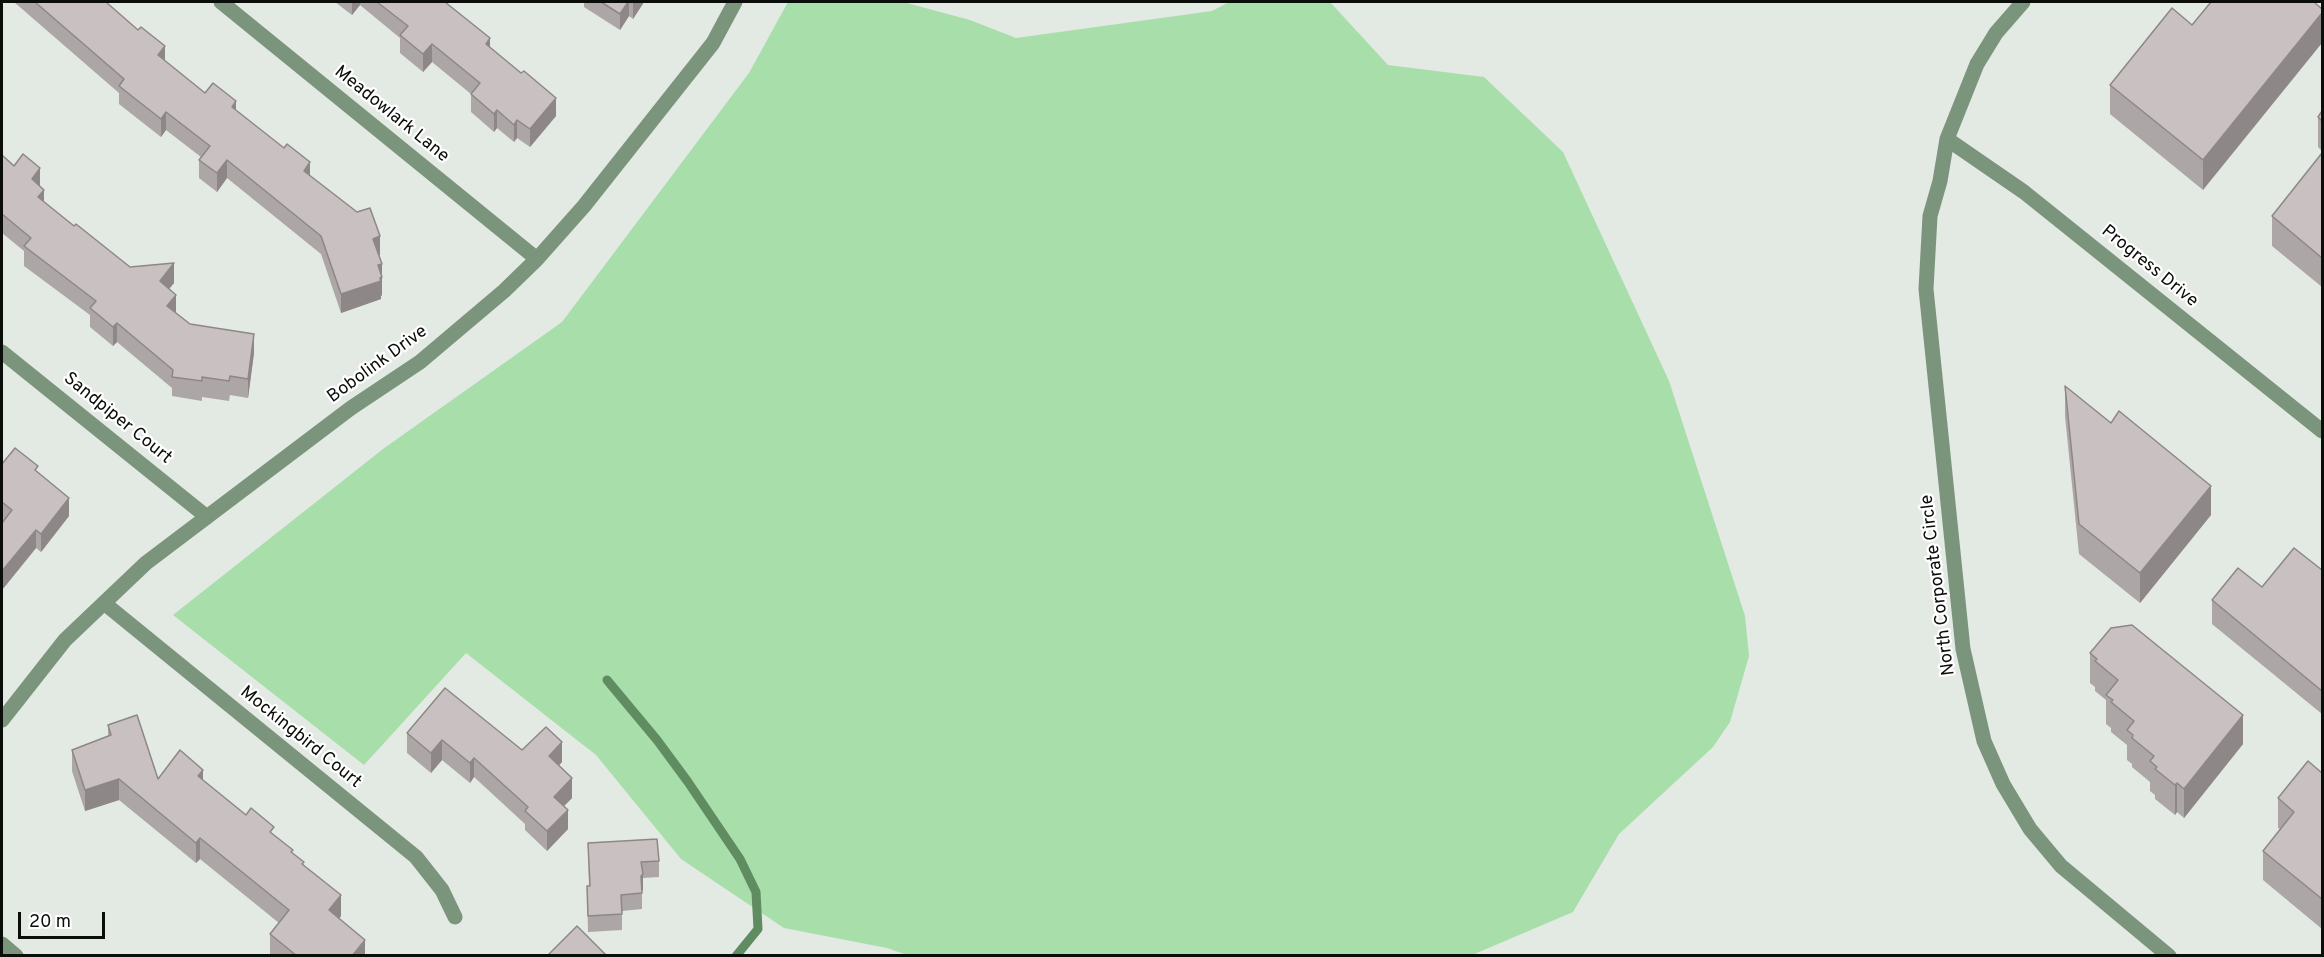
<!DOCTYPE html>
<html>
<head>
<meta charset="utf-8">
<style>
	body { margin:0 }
	#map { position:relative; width:2324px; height:957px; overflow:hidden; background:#e3e9e3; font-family:Overpass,sans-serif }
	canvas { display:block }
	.frame { position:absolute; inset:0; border:3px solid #0b0d0b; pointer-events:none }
	.scale { position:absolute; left:18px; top:912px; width:87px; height:27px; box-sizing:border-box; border:3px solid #0b0d0b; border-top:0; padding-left:8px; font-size:18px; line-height:21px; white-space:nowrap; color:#0b0d0b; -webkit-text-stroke:4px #fff; paint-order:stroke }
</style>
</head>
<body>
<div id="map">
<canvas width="2324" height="957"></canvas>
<div class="frame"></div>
<div class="scale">20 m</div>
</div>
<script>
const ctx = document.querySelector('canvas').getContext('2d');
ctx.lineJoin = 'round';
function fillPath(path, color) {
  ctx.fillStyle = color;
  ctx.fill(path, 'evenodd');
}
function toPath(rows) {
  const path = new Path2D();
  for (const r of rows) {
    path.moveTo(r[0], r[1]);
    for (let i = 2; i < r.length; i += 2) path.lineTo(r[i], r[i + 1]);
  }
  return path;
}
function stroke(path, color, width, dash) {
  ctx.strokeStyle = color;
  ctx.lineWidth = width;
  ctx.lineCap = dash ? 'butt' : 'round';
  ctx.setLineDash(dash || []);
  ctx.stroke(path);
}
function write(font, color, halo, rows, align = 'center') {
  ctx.font = font + ' Overpass,sans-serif';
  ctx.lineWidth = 4.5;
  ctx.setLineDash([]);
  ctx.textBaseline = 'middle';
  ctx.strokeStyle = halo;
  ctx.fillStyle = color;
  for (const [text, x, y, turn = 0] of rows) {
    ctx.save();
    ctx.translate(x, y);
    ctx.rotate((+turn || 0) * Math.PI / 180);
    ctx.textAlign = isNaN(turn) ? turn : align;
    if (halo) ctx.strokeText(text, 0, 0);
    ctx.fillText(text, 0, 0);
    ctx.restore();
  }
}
const green = toPath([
	[788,2,903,2,970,20,1016,38,1212,11,1229,2,1330,2,1388,65,1484,77,1563,152,1669,381,1745,616,1749,656,1730,722,1713,747,1619,834,1573,912,1472,955,907,955,887,948,784,928,681,859,596,755,466,653,364,765,173,615,383,449,562,322,749,73]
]);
const stream = toPath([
	[607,680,657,740,688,782,740,859,756,892,758,929,736,956]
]);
const minor = toPath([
	[221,2,537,259],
	[2023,2,1996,33,1977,64,1947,139,1940,181,1930,216,1926,289,1963,649,1984,741,2003,784,2030,829,2061,866,2169,956],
	[1947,139,2024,192,2322,431],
	[2,352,207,517],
	[104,603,416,857,442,890,455,917],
	[2,720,65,640,146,563,351,408,420,362,504,291,537,259,584,206,713,43,735,2]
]);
const tertiary = toPath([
	[2,944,16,956]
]);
const wall = toPath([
	[14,2,106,2,165,61,205,93,236,110,310,176,380,255,379,255,382,275,382,295,381,296,381,299,341,313,321,254,227,178,217,192,199,178,199,160,201,157,166,130,161,137,119,104,119,93],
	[335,2,445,2,556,116,530,147,517,138,514,142,497,128,494,132,471,112,471,94,432,62,423,72,400,53,400,38,360,5,352,15],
	[584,2,644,2,633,19,629,16,620,30,584,7],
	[2211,2,2203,190,2110,114,2110,85,2192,25],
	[2322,111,2322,151,2318,147,2318,117],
	[2322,153,2322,287,2272,246,2272,216],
	[2,155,40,187,44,202,74,226,130,267,174,283,169,289,176,313,190,324,254,353,248,398,230,395,229,401,202,397,202,401,172,396,172,388,117,342,113,346,90,327,90,315,24,266,24,251,2,233],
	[2065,386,2211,515,2140,603,2079,554,2065,416],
	[2,464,38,472,69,516,41,552,36,548,2,590,2,523,3,521,2,520],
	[2322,570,2322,714,2212,624,2212,600],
	[2090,653,2243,744,2184,818,2177,812,2175,815,2155,799,2155,795,2150,791,2150,782,2132,767,2132,764,2127,760,2127,745,2111,732,2111,728,2106,724,2106,700,2095,691,2095,687,2090,683],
	[108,725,158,779,203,780,246,815,274,835,304,865,341,916,339,919,365,956,272,956,270,954,270,934,279,923,200,859,196,863,119,800,85,811,72,771,72,750,108,736],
	[407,733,522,750,562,762,559,765,572,798,564,806,568,829,547,851,525,830,525,824,474,777,470,783,442,760,431,773,407,753],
	[2322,773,2322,929,2263,880,2263,851,2280,829,2278,828,2278,798],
	[588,843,659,861,659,877,643,878,643,890,642,891,642,909,622,911,622,930,588,932,587,886,589,886]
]);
const shadedWall = toPath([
	[352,2,360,2,360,5,352,15],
	[628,2,629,2,629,16,620,30,620,14],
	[634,2,644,2,633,19,633,3],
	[2322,13,2322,43,2203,190,2203,160],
	[490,38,490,56,486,44],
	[432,44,432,62,423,72,423,54],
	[165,46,165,65,158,55],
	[556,98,556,116,530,147,530,129],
	[236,101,236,119,232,107],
	[497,110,497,128,494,132,494,114],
	[166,112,166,130,161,137,161,119],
	[517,120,517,138,514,142,514,125],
	[227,160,227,178,217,192,217,173],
	[310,162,310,180,304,171],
	[40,168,40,188,32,179],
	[44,190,44,209,38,197],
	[380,236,380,255,373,257,373,239],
	[174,263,174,283,160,300,160,281],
	[382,264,382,295,381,296,381,299,341,313,341,294,378,265],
	[176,295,176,314,167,306],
	[117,323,117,342,113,346,113,327],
	[254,334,254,353,248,398,248,379],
	[2211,486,2211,515,2140,603,2140,573],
	[69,498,69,516,41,552,41,534],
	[36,530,36,548,2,590,2,571],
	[2243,715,2243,744,2184,818,2184,789],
	[442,740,442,760,431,773,431,753],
	[562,742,562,762,549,776,549,756],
	[474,758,474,777,470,783,470,763],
	[203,770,203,790,198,776],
	[572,778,572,798,554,816,554,797],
	[119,779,119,800,85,811,85,790],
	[2177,783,2177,812,2175,815,2175,785],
	[568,810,568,829,547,851,547,831],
	[200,838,200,859,196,863,196,843],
	[643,874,643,890,641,891,641,876],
	[341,895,341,916,329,931,329,910],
	[365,940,365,956,352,956]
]);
const building = toPath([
	[35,2,106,2,138,30,141,27,165,46,158,55,205,93,213,83,236,101,232,107,284,148,287,144,310,162,304,171,357,212,370,208,380,236,373,239,382,264,378,265,382,277,380,278,381,281,341,294,321,236,227,160,217,173,199,160,210,146,166,112,161,119,119,86,124,79,35,2],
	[377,2,445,2,490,38,486,44,521,73,524,71,556,98,530,129,517,120,514,125,497,110,494,114,471,94,480,83,432,44,423,54,400,35,408,26,377,2],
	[601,2,628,2,620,14,601,2],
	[2211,2,2314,2,2322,9,2322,13,2203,160,2110,85,2172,8,2192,25,2211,2],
	[2322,111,2322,121,2318,117,2322,111],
	[2322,153,2322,258,2272,216,2322,153],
	[23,154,40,168,32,179,44,190,38,197,74,226,76,224,130,267,174,263,160,281,176,295,167,306,190,324,254,334,248,379,230,376,229,381,202,377,202,381,172,377,173,370,117,323,113,327,90,308,96,301,24,246,31,238,2,214,2,155,14,166,23,154],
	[2065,386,2111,423,2119,411,2211,486,2140,573,2079,524,2065,386],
	[15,448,38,466,35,470,69,498,41,534,36,530,2,571,2,523,12,510,2,502,2,464,15,448],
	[2294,548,2322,570,2322,691,2212,600,2238,568,2262,587,2294,548],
	[2132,625,2243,715,2184,789,2177,783,2175,785,2155,769,2157,767,2150,761,2154,756,2132,738,2133,735,2127,730,2134,721,2111,702,2113,700,2106,695,2118,680,2095,661,2097,659,2090,653,2111,628,2132,625],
	[445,688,522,750,546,727,562,742,549,756,572,778,554,797,568,810,547,831,525,811,528,807,474,758,470,763,442,740,431,753,407,733,445,688],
	[137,715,158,779,180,750,203,770,198,776,246,815,251,808,274,827,270,832,293,850,291,852,304,862,302,864,341,895,329,910,365,940,352,956,297,956,270,934,289,910,200,838,196,843,119,779,85,790,72,750,111,735,108,725,137,715],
	[2308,761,2322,773,2322,899,2263,851,2294,812,2278,798,2308,761],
	[657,839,659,861,641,862,643,874,641,876,642,893,621,895,622,914,588,916,587,886,590,886,588,843,657,839],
	[577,926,607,956,547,956,577,926]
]);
const streetNames = [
	["Meadowlark Lane",391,115,39],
	["Progress Drive",2149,267,39],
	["Bobolink Drive",378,365,-36],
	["Sandpiper Court",117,419,39],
	["North Corporate Circle",1939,585,-97],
	["Mockingbird Court",300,738,39]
];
fillPath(green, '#a8deaa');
stroke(stream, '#608c62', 9);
stroke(minor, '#7b957c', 15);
stroke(tertiary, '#7b957c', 15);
fillPath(wall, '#ada6a6');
fillPath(shadedWall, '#8d8787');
fillPath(building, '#c9c1c1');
stroke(building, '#8d8787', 1.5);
write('18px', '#0b0d0b', '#fff', streetNames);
</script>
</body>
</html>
